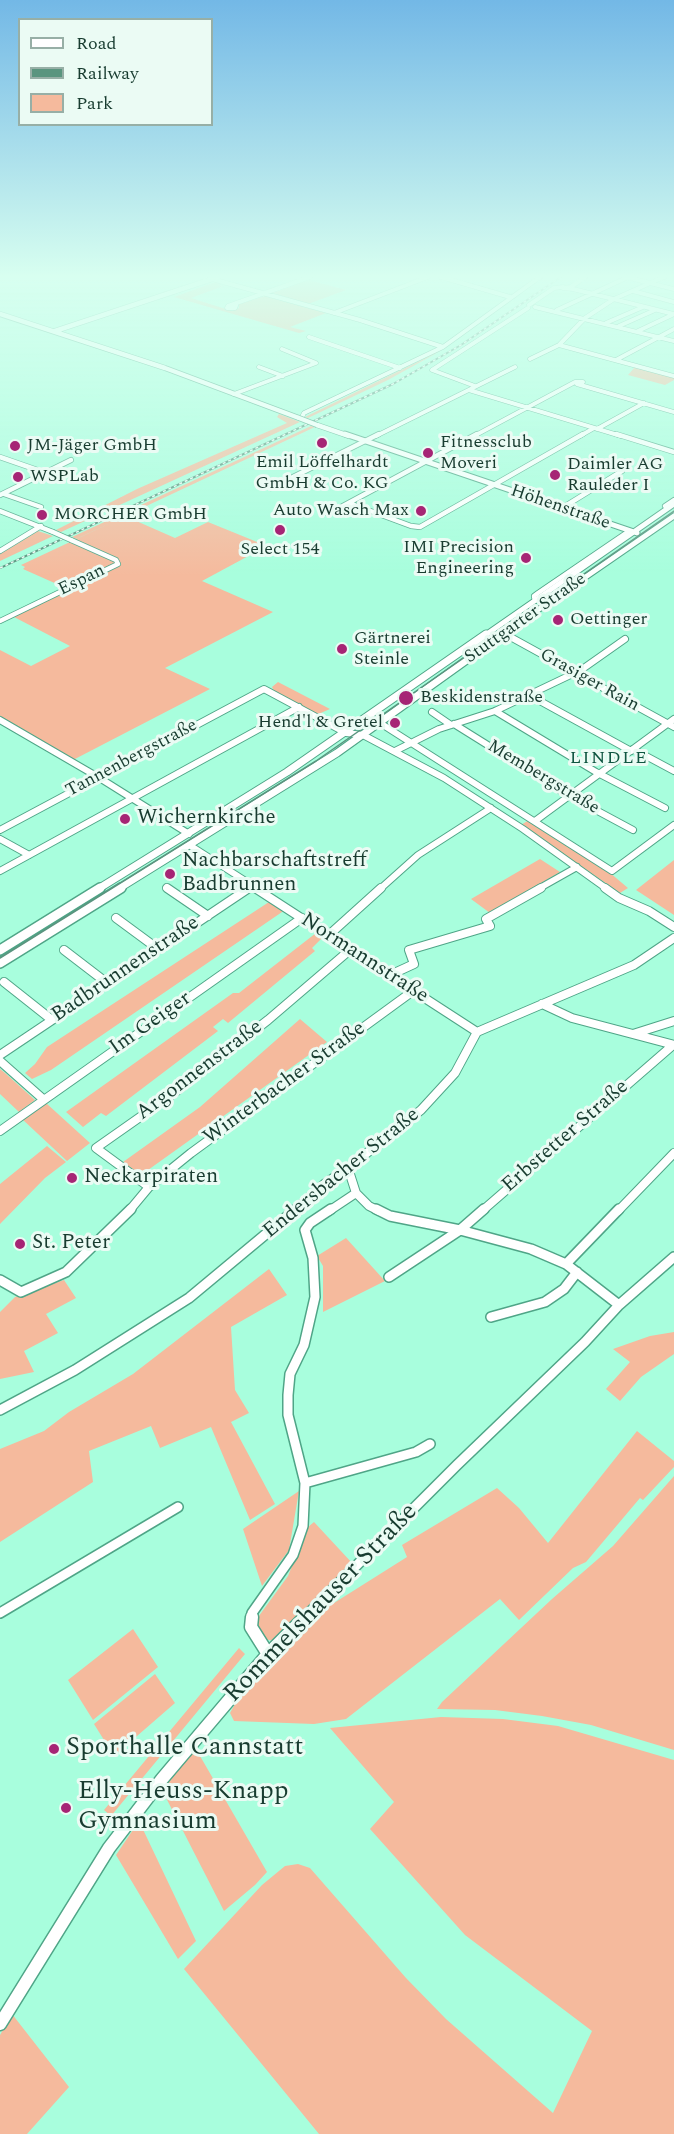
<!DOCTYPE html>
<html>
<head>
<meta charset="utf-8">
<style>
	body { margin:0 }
	#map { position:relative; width:674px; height:2134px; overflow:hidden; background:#a8fedd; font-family:Spectral,serif }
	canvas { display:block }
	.legend { position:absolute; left:18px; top:18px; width:195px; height:108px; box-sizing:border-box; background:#ebfbf4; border:2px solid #97afa6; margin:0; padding:8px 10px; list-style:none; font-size:18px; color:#183c30 }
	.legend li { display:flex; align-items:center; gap:12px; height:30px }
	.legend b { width:30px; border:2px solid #97afa6 }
</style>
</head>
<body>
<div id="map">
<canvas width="674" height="2134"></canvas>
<ul class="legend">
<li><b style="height:8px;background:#fff"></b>Road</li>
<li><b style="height:8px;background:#5a957f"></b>Railway</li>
<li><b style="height:16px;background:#f5ba9d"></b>Park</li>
</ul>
</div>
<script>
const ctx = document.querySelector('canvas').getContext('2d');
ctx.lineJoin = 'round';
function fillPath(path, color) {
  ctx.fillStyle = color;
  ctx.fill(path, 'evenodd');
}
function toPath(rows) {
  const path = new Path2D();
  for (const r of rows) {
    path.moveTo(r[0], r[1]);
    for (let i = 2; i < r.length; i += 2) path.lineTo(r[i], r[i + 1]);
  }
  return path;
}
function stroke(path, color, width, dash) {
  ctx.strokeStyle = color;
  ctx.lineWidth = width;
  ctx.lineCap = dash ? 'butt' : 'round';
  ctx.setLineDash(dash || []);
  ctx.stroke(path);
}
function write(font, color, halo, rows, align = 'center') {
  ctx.font = font + ' Spectral,serif';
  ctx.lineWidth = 6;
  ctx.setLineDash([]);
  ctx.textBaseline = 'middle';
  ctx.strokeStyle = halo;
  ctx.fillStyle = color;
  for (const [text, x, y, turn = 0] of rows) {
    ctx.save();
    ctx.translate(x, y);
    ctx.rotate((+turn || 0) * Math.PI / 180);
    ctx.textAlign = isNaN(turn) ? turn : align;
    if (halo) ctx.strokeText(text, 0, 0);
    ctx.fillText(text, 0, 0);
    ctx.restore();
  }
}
const green = toPath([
	[309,280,346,290,308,304,272,293],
	[215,282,222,284,219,285,221,286,226,285,191,298,232,311,239,308,239,304,265,296,326,313,290,327,306,331,299,333,174,297],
	[444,349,388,380,308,418,305,417],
	[635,367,674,377,674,380,665,385,628,375],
	[279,414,300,422,61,532,56,530,137,489,287,423,277,417],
	[311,426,315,427,125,516,175,538,208,522,267,546,202,581,273,612,165,668,210,689,73,760,0,717,0,650,31,666,70,646,14,617,68,589,23,569,25,567,21,565,119,519,76,539,72,537],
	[38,531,53,536,0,561,0,554],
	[278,682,330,709,316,715,274,691,272,687],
	[529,820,603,867,628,888,620,893,521,825],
	[540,859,560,872,490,913,471,899],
	[674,860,674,915,636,890],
	[269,902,285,910,51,1070,32,1079,25,1073,35,1064,47,1047],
	[316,933,323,937,312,948,315,951,228,1023,223,1019,213,1027,218,1031,106,1116,101,1113,83,1127,66,1112,233,993,239,993],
	[300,1019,327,1042,141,1175,123,1162,200,1107],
	[0,1069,5,1073,35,1100,19,1112,0,1094],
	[46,1103,90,1143,67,1161,22,1119],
	[47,1146,66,1162,45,1178,0,1224,0,1184],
	[346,1238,385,1281,323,1312,323,1266,317,1256],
	[269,1269,287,1295,231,1327,235,1390,249,1413,231,1422,275,1504,250,1520,211,1427,160,1448,151,1426,89,1451,93,1482,0,1542,0,1449,44,1431,69,1412,133,1374],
	[64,1280,76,1298,46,1314,58,1333,24,1351,34,1372,0,1379,0,1312,15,1297],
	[674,1332,674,1354,641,1377,620,1401,606,1389,630,1362,613,1349,650,1336],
	[637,1431,674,1461,674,1467,643,1500,640,1498,586,1562,573,1568,519,1620,500,1599,346,1719,314,1724,234,1721,230,1713,235,1704,283,1650,332,1599,334,1603,407,1557,402,1545,497,1488,519,1508,548,1543],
	[674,1476,674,1750,591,1725,542,1716,495,1710,437,1709,442,1702,552,1599,613,1546],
	[299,1491,289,1550,262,1586,243,1529],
	[314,1522,353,1564,274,1641,264,1639,256,1620,288,1576,308,1527],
	[133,1629,158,1667,93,1720,68,1680],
	[239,1648,245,1654,111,1816,104,1810],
	[155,1674,175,1703,114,1756,94,1724],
	[441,1717,503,1719,558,1726,674,1760,674,2134,319,2134,184,1969,262,1885,285,1866,298,1864,310,1868,406,1978,446,2019,553,2113,592,2031,465,1935,370,1829,394,1802,330,1728],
	[196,1749,267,1872,255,1885,224,1911,162,1790],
	[139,1821,196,1941,178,1959,116,1855],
	[12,2014,69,2087,27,2134,0,2134,0,2035]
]);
const minorFar5 = toPath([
	[441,277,510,297],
	[626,277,674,289],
	[212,279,360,320,443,347],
	[571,287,573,289,563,288,571,287],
	[571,287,585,277],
	[573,289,674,314],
	[633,291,674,302],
	[237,303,235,308,227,308,228,306,310,277],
	[529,305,554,288,563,287],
	[535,307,674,341],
	[557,310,626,278],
	[334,313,428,277],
	[606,323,643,307],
	[619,326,655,310],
	[638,331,674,314],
	[309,337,400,368],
	[559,345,674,376],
	[530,359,559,345,585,318,614,299,664,277],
	[616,360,674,329],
	[259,367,283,376],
	[577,384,674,412],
	[475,386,432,370,528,308],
	[469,390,621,436],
	[234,394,316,363,282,349],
	[302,417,304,413,443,347,540,277],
	[597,429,644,403],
	[376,436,515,367],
	[474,436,575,382,583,382,580,384],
	[580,436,594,428]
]);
const minorFar4 = toPath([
	[616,434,674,452],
	[0,457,46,473],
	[271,488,379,434],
	[4,494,41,507],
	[0,495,71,460],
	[349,503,411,526,420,527,583,434],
	[665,506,674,500],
	[562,508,622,471],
	[0,511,53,532],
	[328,514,477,434],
	[0,551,41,526],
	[535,601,534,596,538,593,629,531],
	[0,621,118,564,116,560,71,540],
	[504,634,507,636]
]);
const minorFar3 = toPath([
	[505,634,674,727],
	[529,695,631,751],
	[495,711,596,772,665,808],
	[432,712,451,725],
	[0,720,98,777,189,834],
	[380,723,612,871,674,825],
	[454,724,566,794,633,830],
	[633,749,674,771],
	[395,751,439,729,495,711,581,670,625,639],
	[535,821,674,719],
	[0,830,264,689,346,733,363,735,444,778,523,829,607,889],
	[0,839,29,855],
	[191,846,258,889],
	[0,871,299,707],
	[167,888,169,889],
	[247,889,252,886],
	[380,889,418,855,491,808],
	[538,889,577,867]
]);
const minorFar2 = toPath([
	[167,888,208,916],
	[255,888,477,1032],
	[605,888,619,898,649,911,674,927],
	[116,918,158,949],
	[330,934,381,888],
	[64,950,107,983],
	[390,975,414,964,409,950,490,926,486,919,541,888],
	[4,982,52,1020],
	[542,1004,572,1018,674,1045],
	[633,1034,674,1021],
	[0,1055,249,888],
	[0,1061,43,1099],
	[0,1131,302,918],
	[348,1168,356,1193,369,1206,379,1211],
	[149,1187,96,1148,170,1096,268,1020,351,949],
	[129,1211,149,1187,191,1153,413,991],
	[294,1211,324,1184,348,1168,421,1110,455,1073,477,1032,634,965,674,938],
	[329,1211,356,1193],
	[482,1211,673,1045],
	[618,1211,674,1153]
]);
const minorFar1 = toPath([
	[376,1209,390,1216,460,1230,531,1249,566,1264,619,1305],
	[566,1264,619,1209],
	[389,1277,460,1230,484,1209],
	[0,1280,21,1292,66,1272,131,1209],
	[491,1317,545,1302,564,1289,577,1272],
	[0,1410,75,1370,189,1298,296,1209],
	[305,1483,416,1452,430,1444],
	[0,1613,178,1507],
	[252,1618,252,1613,293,1555,303,1526,305,1483,288,1415,288,1395,290,1374,304,1345,315,1297,313,1258,305,1230,310,1223,331,1209],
	[304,1618,457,1465,585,1342,619,1305,674,1257]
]);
const minor = toPath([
	[252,1617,251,1627,268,1654],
	[0,2024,109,1848,162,1779,268,1654,305,1617]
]);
const majorFar3 = toPath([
	[0,314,165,368,299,418],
	[55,331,218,277],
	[317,425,349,436]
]);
const majorFar2 = toPath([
	[345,434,637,533],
	[484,636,674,504],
	[500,636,674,516]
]);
const majorFar1 = toPath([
	[98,889,287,772,486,634],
	[118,889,337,753,503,634]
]);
const major = toPath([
	[0,950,100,888],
	[0,963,121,888]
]);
const tram = toPath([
	[0,958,316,761,674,511]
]);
const rail = toPath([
	[0,568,393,384,461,345,561,277]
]);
const minorBridge = toPath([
	[53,532,71,540]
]);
const majorBridge = toPath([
	[299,418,317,425]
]);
const markers = [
	[322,443,6,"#a62575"],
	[15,446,6,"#a62575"],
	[428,453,6,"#a62575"],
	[555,475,6,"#a62575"],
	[18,477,6,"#a62575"],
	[421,511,6,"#a62575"],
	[42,515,6,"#a62575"],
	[280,530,6,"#a62575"],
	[526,558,6,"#a62575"],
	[558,620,6,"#a62575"],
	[342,649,6,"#a62575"],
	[406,698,8,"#a62575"],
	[395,723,6,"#a62575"],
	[125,819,6,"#a62575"],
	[170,874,6,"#a62575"],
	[72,1178,6,"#a62575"],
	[20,1244,6,"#a62575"],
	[54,1749,6,"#a62575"],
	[66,1808,6,"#a62575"]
];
const farPoinames = [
	["Fitnessclub",440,443],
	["Moveri",440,464],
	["JM-Jäger GmbH",27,446],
	["Emil Löffelhardt",322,463,"center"],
	["GmbH & Co. KG",322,484,"center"],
	["Daimler AG",567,465],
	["Rauleder I",567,486],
	["WSPLab",30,477],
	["Auto Wasch Max",409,511,"right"],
	["MORCHER GmbH",54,515],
	["IMI Precision",514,548,"right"],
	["Engineering",514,569,"right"],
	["Select 154",280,550,"center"],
	["Oettinger",570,620],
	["Gärtnerei",354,639],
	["Steinle",354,660],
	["Beskidenstraße",420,698],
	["Hend'l & Gretel",383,723,"right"]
];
const farStreetnames = [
	["Höhenstraße",560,508,19],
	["Espan",82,581,-26],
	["Stuttgarter Straße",526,619,-35],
	["Grasiger Rain",589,681,29],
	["Tannenbergstraße",132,759,-28],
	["Membergstraße",543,778,31]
];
const farNeighbourhoodnames = [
	["LINDLE",609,759]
];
const poiNames = [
	["Wichernkirche",137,819],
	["Nachbarschaftstreff",182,862],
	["Badbrunnen",182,886],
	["Neckarpiraten",84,1178],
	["St. Peter",32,1244]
];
const streetNames = [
	["Normannstraße",364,959,33],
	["Badbrunnenstraße",126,970,-34],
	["Im Geiger",151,1024,-35],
	["Argonnenstraße",200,1071,-37],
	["Winterbacher Straße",285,1084,-36],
	["Erbstetter Straße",566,1137,-41],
	["Endersbacher Straße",342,1174,-39]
];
const nearStreetnames = [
	["Rommelshauser Straße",322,1604,-46]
];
const nearPoinames = [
	["Sporthalle Cannstatt",66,1749],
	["Elly-Heuss-Knapp",78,1793],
	["Gymnasium",78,1823]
];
fillPath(green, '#f5ba9d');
stroke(minorFar5, '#4fa587', 5);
stroke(minorFar4, '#4fa587', 6);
stroke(minorFar3, '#4fa587', 8);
stroke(minorFar2, '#4fa587', 10);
stroke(minorFar1, '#4fa587', 12);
stroke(minor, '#4fa587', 15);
stroke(majorFar3, '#4fa587', 6);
stroke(majorFar2, '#4fa587', 7);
stroke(majorFar1, '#4fa587', 9);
stroke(major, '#4fa587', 12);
stroke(minorFar5, '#fff', 4);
stroke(minorFar4, '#fff', 4.5);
stroke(minorFar3, '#fff', 6);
stroke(minorFar2, '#fff', 8);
stroke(minorFar1, '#fff', 9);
stroke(minor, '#fff', 12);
stroke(majorFar3, '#fff', 4.5);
stroke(majorFar2, '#fff', 5);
stroke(majorFar1, '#fff', 7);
stroke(major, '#fff', 9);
stroke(tram, '#5a957f', 1.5);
stroke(rail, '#5a957f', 2);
stroke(rail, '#ebfbf4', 1.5, [3]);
stroke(minorBridge, '#4fa587', 6, []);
stroke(majorBridge, '#4fa587', 6, []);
stroke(minorBridge, '#fff', 4.5);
stroke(majorBridge, '#fff', 4.5);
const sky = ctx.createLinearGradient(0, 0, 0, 576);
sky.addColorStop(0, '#73b8e6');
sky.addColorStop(0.48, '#d8fff0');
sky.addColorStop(1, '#d8fff000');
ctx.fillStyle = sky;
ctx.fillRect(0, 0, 674, 576);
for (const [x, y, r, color] of markers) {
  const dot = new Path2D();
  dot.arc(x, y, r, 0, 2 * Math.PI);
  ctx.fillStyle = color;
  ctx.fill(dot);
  stroke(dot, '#ebfbf4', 2);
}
write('18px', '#183c30', '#ebfbf4', farPoinames, 'left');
write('18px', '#183c30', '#ebfbf4', farStreetnames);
ctx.letterSpacing = '1.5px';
write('18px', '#0f5641', '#ebfbf4', farNeighbourhoodnames);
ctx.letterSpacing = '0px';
write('21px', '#183c30', '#ebfbf4', poiNames, 'left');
write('21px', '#183c30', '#ebfbf4', streetNames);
write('26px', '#183c30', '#ebfbf4', nearStreetnames);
write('26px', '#183c30', '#ebfbf4', nearPoinames, 'left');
</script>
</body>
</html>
